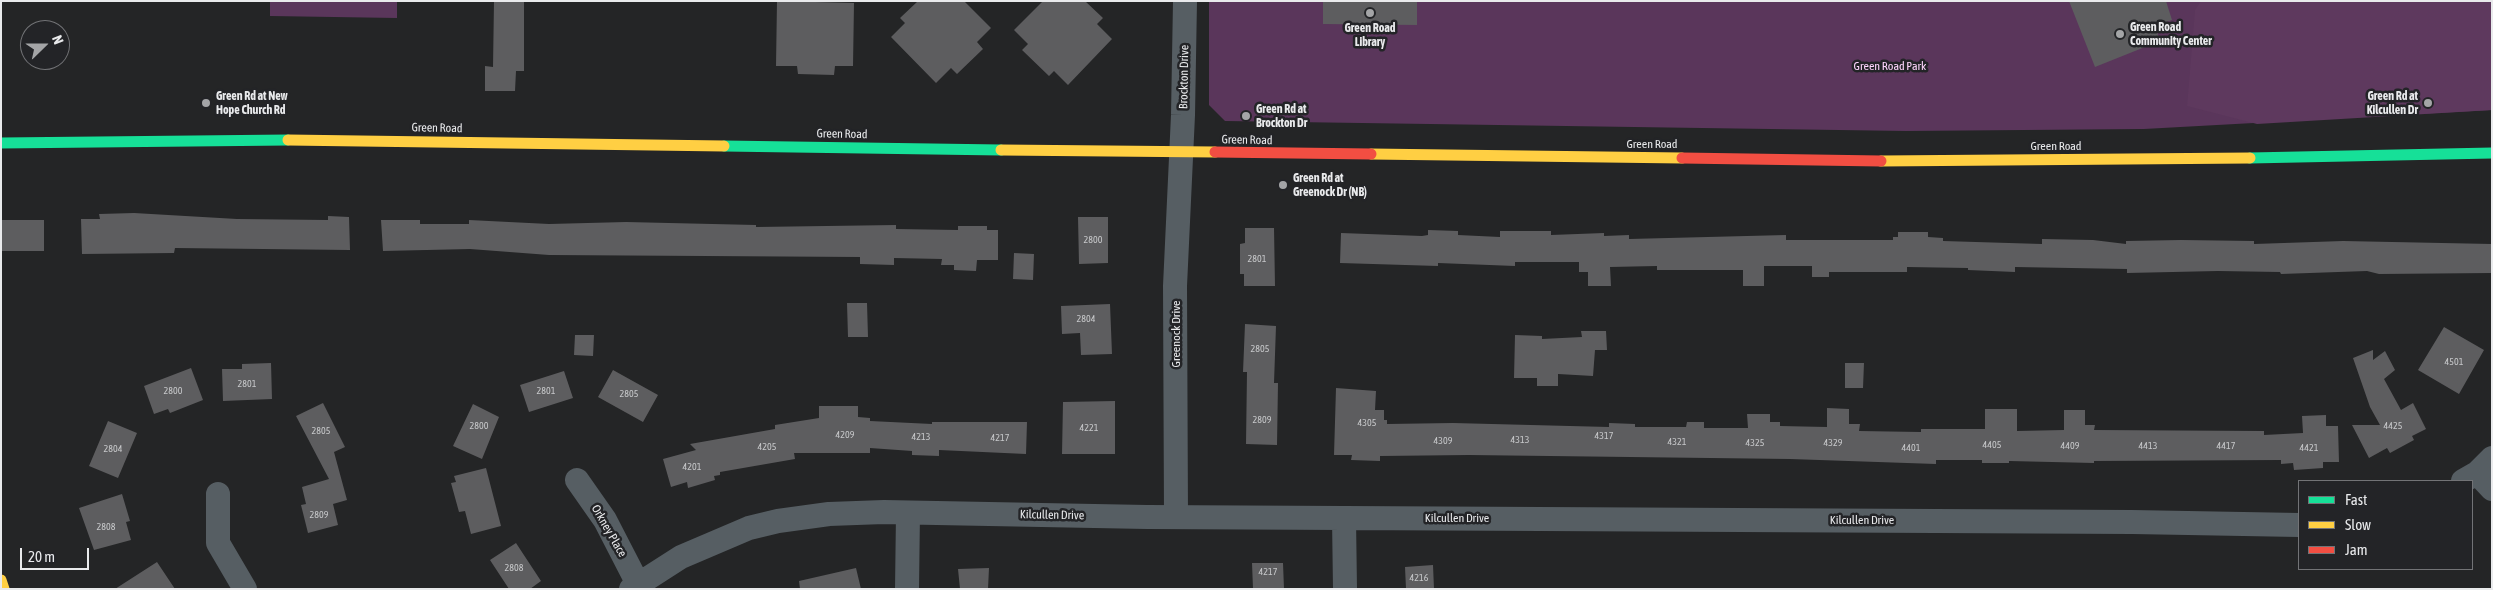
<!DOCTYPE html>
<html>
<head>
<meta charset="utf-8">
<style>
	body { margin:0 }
	#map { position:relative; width:2493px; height:590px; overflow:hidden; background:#242526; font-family:"Asap Condensed",sans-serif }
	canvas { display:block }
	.frame { position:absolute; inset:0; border:2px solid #e9eaec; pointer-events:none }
	.legend { position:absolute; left:2298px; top:480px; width:175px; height:90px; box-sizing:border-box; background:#232427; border:1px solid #727376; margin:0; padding:6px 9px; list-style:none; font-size:15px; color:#e9eaec }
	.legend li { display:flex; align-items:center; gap:10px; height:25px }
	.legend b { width:25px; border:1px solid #727376 }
	.north { position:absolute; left:20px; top:20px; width:50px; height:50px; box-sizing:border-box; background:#232427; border:1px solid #727376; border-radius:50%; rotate:68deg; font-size:14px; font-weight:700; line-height:20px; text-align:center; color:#e9eaec }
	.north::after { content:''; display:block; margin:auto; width:18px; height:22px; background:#a4a5a7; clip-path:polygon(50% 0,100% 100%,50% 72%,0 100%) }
	.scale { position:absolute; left:20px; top:548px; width:69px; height:22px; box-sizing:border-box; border:2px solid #e9eaec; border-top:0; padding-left:6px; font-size:15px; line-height:18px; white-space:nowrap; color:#e9eaec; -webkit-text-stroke:4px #232427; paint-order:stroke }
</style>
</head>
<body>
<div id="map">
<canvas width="2493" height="590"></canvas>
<div class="frame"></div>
<ul class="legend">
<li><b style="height:6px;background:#16e098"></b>Fast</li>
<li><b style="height:6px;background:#ffcf43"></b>Slow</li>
<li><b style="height:6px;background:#f24e42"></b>Jam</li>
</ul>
<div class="north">N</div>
<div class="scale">20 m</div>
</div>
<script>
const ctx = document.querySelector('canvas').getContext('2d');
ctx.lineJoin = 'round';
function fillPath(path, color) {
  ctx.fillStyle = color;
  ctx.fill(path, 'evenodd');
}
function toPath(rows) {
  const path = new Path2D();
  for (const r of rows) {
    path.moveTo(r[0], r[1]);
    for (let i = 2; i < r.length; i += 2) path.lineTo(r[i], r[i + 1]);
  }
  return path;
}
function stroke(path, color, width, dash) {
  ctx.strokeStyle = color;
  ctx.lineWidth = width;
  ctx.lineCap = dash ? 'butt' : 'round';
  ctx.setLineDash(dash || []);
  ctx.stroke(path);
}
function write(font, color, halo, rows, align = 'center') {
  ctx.font = font + ' "Asap Condensed",sans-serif';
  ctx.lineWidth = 5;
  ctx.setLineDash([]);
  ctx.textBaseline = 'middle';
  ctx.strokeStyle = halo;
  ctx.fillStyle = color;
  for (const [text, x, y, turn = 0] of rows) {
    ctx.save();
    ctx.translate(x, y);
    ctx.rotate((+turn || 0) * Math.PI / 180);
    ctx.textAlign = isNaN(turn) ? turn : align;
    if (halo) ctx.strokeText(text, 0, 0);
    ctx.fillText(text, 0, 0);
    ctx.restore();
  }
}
const green = toPath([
	[270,1,397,1,397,18,270,16],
	[1209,1,2492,1,2492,110,2144,129,1906,131,1225,121,1209,105]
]);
const forest = toPath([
	[2201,1,2492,1,2492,110,2257,124,2187,106,2195,10]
]);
const building = toPath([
	[494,1,524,1,524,71,516,71,515,91,485,91,485,66,493,67],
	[777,1,854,3,853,66,835,66,834,75,798,74,797,66,776,66],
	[918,1,964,1,991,28,977,42,983,49,957,74,951,68,936,83,891,37,905,23,900,18],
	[1043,1,1085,1,1103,18,1097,24,1112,39,1068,85,1054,71,1049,76,1022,50,1028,44,1014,30],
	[1323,1,1417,1,1417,25,1323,24],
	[2069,1,2166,1,2172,20,2155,26,2160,41,2095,67],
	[134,213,237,219,328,220,328,216,349,217,350,250,175,248,174,253,82,254,81,219,100,219,99,214],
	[1078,217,1108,217,1108,263,1079,264],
	[1,220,44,220,44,251,1,251],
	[381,220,420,220,420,224,469,224,469,220,549,224,626,222,756,225,756,227,896,225,896,229,958,230,958,226,987,226,987,230,998,230,998,260,977,260,976,271,954,270,954,265,941,265,942,259,894,258,894,265,860,264,860,257,549,255,470,249,383,251],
	[1245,228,1274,228,1275,286,1244,286,1244,274,1240,274,1240,244,1245,243],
	[1428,230,1458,231,1458,235,1500,237,1500,231,1551,231,1551,235,1604,233,1604,236,1629,235,1629,239,1786,235,1786,240,1893,240,1893,237,1898,237,1898,232,1928,232,1928,237,1943,238,1943,241,2042,244,2042,239,2093,240,2126,244,2126,241,2181,240,2254,241,2254,244,2343,241,2492,244,2492,273,2379,274,2367,271,2281,274,2280,272,2218,271,2127,273,2127,269,2015,267,2015,272,1968,270,1968,268,1907,267,1907,272,1829,272,1829,277,1812,277,1812,266,1764,266,1764,286,1743,286,1743,270,1657,270,1657,266,1610,267,1611,286,1588,286,1588,272,1579,272,1579,262,1515,262,1515,266,1438,263,1438,266,1340,263,1341,233,1422,236,1428,235],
	[1014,253,1034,254,1033,280,1013,279],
	[847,303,867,303,868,337,848,337],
	[1110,304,1112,354,1081,355,1080,333,1062,334,1061,306],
	[1245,324,1276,326,1274,383,1278,383,1277,445,1246,444,1247,372,1243,372],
	[2444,327,2484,350,2459,394,2418,370],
	[1581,331,1606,331,1607,350,1595,350,1593,376,1558,374,1558,386,1537,386,1537,378,1514,378,1515,335,1542,336,1542,339,1582,337],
	[575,335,594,335,593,356,574,355],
	[2373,350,2373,360,2385,351,2395,370,2384,379,2401,410,2413,403,2426,429,2412,436,2414,440,2390,453,2387,448,2369,458,2352,425,2380,425,2370,407,2353,358],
	[271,363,272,399,223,401,222,369,242,369,242,364],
	[1845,363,1864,363,1863,388,1845,388],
	[191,368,203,400,170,413,168,409,154,414,144,386],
	[613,370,658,395,643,422,598,397],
	[564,371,573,398,529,412,520,385],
	[1336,388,1376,391,1375,410,1384,410,1384,420,1387,420,1387,424,1453,423,1609,427,1609,423,1635,424,1635,427,1686,427,1687,422,1704,422,1704,428,1748,428,1747,414,1770,414,1770,422,1780,422,1780,426,1827,427,1827,408,1849,409,1849,424,1860,424,1859,431,1921,432,1921,429,1985,429,1985,409,2017,409,2017,431,2064,430,2064,410,2085,410,2085,425,2095,425,2094,430,2264,431,2264,435,2303,433,2302,416,2326,415,2326,426,2338,426,2339,462,2323,462,2323,468,2294,470,2293,463,2281,464,2281,460,2094,461,2094,463,2009,461,2009,463,1982,463,1982,460,1936,460,1936,464,1790,459,1469,455,1380,456,1380,461,1351,460,1352,455,1334,455],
	[1115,401,1115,454,1062,454,1063,402],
	[323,403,345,447,334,452,347,500,333,504,338,525,308,533,301,505,306,504,302,487,329,479,296,416],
	[473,404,499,417,482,459,453,446],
	[819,406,858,406,858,417,870,418,870,421,932,424,932,422,1027,422,1026,454,939,450,939,456,912,455,912,451,870,448,870,453,794,453,795,459,720,472,720,475,714,476,715,480,688,488,687,482,671,487,663,459,696,450,690,444,775,429,775,425,819,418],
	[108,421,137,433,118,478,89,466],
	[486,468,501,526,471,534,465,511,459,512,451,483,456,482,454,476],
	[122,494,130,521,126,522,131,540,94,550,79,508],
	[516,543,541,581,530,589,509,589,490,560],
	[157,562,175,589,115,589],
	[1252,563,1283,563,1284,589,1253,589],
	[1433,565,1434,589,1406,589,1405,567],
	[856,568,861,589,800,589,799,581],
	[989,568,988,589,960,589,958,569]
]);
const street = toPath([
	[2477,473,2492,489],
	[577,480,605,520,638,584],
	[2463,481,2477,473,2492,458],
	[218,494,218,543,245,589],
	[1176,516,1175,286,1183,115,1185,1],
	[1344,518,1345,589],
	[631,589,681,557,749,528,778,521,829,514,884,512,1147,517,2132,522,2299,525],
	[907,589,908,513]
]);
const fast = toPath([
	[1,143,288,140],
	[724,146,1001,150],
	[2250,158,2492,153]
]);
const slow = toPath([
	[288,140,724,146],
	[1001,150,1215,152],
	[1371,154,1682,158],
	[1881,161,2250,158],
	[1,580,4,589]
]);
const jam = toPath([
	[1215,152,1371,154],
	[1682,158,1881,161]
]);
const markers = [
	[1370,13,5,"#a4a5a7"],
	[2120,34,5,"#a4a5a7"],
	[206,103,5,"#a4a5a7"],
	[2428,103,5,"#a4a5a7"],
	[1246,116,5,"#a4a5a7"],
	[1283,185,5,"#a4a5a7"]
];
const numberNames = [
	["2800",1093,240],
	["2801",1257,259],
	["2804",1086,319],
	["2805",1260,349],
	["4501",2454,362],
	["2801",247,384],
	["2800",173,391],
	["2801",546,391],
	["2805",629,394],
	["2809",1262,420],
	["4305",1367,423],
	["2800",479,426],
	["4425",2393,426],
	["4221",1089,428],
	["2805",321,431],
	["4209",845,435],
	["4317",1604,436],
	["4213",921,437],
	["4217",1000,438],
	["4313",1520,440],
	["4309",1443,441],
	["4321",1677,442],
	["4325",1755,443],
	["4329",1833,443],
	["4405",1992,445],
	["4409",2070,446],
	["4413",2148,446],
	["4417",2226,446],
	["4205",767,447],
	["4401",1911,448],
	["4421",2309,448],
	["2804",113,449],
	["4201",692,467],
	["2809",319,515],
	["2808",106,527],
	["2808",514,568],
	["4217",1268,572],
	["4216",1419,578]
];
const poiNames = [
	["Green Road",2130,27],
	["Community Center",2130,41],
	["Green Road",1370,28,"center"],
	["Library",1370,42,"center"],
	["Green Rd at New",216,96],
	["Hope Church Rd",216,110],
	["Green Rd at",2418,96,"right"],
	["Kilcullen Dr",2418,110,"right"],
	["Green Rd at",1256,109],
	["Brockton Dr",1256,123],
	["Green Rd at",1293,178],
	["Greenock Dr (NB)",1293,192]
];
const parkNames = [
	["Green Road Park",1890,66]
];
const streetNames = [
	["Brockton Drive",1184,77,-89],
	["Green Road",437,128,1],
	["Green Road",842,134,1],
	["Green Road",1247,140,1],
	["Green Road",1652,144],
	["Green Road",2056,146],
	["Greenock Drive",1176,334,-90],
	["Kilcullen Drive",1052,515,1],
	["Kilcullen Drive",1457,518],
	["Kilcullen Drive",1862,520],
	["Orkney Place",609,531,60]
];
fillPath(green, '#5a365b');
fillPath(forest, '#5e395e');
fillPath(building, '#5d5d5f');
stroke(street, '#565e63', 24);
stroke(fast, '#16e098', 11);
stroke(slow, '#ffcf43', 11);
stroke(jam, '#f24e42', 11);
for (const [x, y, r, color] of markers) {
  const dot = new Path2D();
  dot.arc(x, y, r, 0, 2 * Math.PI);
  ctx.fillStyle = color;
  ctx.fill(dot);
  stroke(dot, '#232427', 2);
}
write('10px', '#c6c7c9', null, numberNames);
write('bold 12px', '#e9eaec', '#232427', poiNames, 'left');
write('12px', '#fed5fd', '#232427', parkNames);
write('12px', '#e9eaec', '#232427', streetNames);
</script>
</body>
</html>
